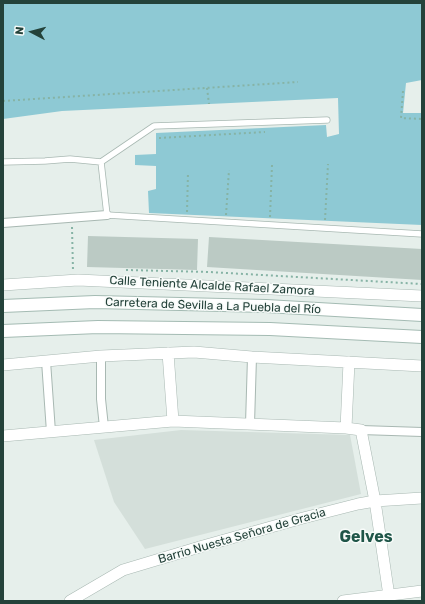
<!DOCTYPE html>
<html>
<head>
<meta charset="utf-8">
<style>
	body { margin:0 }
	#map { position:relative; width:425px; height:604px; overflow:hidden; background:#e6efeb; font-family:Rubik,sans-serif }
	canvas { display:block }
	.frame { position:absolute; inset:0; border:4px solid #24423a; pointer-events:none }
	.north { position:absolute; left:12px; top:12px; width:40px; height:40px; -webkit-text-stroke:3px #f7fbf9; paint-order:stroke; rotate:276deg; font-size:11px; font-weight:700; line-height:16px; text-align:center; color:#24423a }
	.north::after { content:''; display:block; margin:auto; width:14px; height:18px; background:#24423a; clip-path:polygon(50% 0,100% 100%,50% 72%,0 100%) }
</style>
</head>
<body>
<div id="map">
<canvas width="425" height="604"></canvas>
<div class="frame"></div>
<div class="north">N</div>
</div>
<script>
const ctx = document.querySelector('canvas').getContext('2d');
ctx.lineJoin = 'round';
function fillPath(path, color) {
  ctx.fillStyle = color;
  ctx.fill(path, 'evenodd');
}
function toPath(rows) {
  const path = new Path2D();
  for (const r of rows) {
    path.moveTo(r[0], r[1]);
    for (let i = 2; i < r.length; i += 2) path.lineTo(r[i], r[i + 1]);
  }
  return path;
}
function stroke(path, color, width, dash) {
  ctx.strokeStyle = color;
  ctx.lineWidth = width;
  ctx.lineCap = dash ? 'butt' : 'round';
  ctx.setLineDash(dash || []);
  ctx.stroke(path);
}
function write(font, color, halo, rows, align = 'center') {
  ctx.font = font + ' Rubik,sans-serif';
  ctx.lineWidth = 3;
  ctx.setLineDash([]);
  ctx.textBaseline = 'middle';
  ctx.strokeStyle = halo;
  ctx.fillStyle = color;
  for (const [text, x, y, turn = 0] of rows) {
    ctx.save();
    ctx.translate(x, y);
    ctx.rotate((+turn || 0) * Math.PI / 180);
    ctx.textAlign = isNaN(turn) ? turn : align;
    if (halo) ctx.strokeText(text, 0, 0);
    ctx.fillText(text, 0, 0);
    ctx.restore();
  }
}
const built = toPath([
	[181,430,350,435,361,494,145,549,114,502,94,440]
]);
const water = toPath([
	[3,3,422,3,422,80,406,83,403,113,422,113,422,225,149,213,148,191,156,189,156,166,135,165,135,155,156,154,156,133,326,125,327,137,339,134,338,98,209,104,62,111,3,119]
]);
const building = toPath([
	[88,236,198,239,197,270,87,267],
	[209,237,422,249,422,280,207,267]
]);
const path = toPath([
	[207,88,209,104],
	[403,91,401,118,422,119],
	[3,101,298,82],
	[159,138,265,132],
	[187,212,188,173],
	[226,215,229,170],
	[270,217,272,165],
	[325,220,328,164],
	[72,227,73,271],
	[126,270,209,272,422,284]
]);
const service = toPath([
	[3,162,45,161,70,159,101,162,154,126,327,120],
	[101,162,107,215,422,234]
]);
const pedestrian = toPath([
	[3,223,107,215],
	[101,356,101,399,104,427],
	[46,361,51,432],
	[250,424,252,357],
	[361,430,422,432]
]);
const minor = toPath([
	[3,285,78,280,422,296],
	[168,353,173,421],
	[3,365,101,356,194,352,252,357,422,366],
	[346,428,349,362],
	[3,436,173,421,346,428,361,430,375,501,389,596],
	[70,601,123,570,203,546,303,518,358,504,375,501,422,498],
	[343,601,422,591]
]);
const secondary = toPath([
	[3,306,95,302,266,306,422,315],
	[3,331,98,327,270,329,422,337]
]);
const streetNames = [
	["Calle Teniente Alcalde Rafael Zamora",212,286,3],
	["Carretera de Sevilla a La Puebla del Río",213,306,2],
	["Barrio Nuesta Señora de Gracia",242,536,-16]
];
const districtNames = [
	["Gelves",366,537]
];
fillPath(built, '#d4dfda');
fillPath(water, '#8ec9d4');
fillPath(building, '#bbcac4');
stroke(service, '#a8b8b2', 7);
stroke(pedestrian, '#a8b8b2', 10);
stroke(minor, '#a8b8b2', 12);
stroke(secondary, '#a4bbb3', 14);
stroke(path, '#86b3a5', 2, [2, 3]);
stroke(service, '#fff', 5.5);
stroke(pedestrian, '#fff', 8);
stroke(minor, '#fff', 11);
stroke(secondary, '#fff', 12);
write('12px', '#24423a', '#f7fbf9', streetNames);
write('bold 16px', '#1f5548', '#f7fbf9', districtNames);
</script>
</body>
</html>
